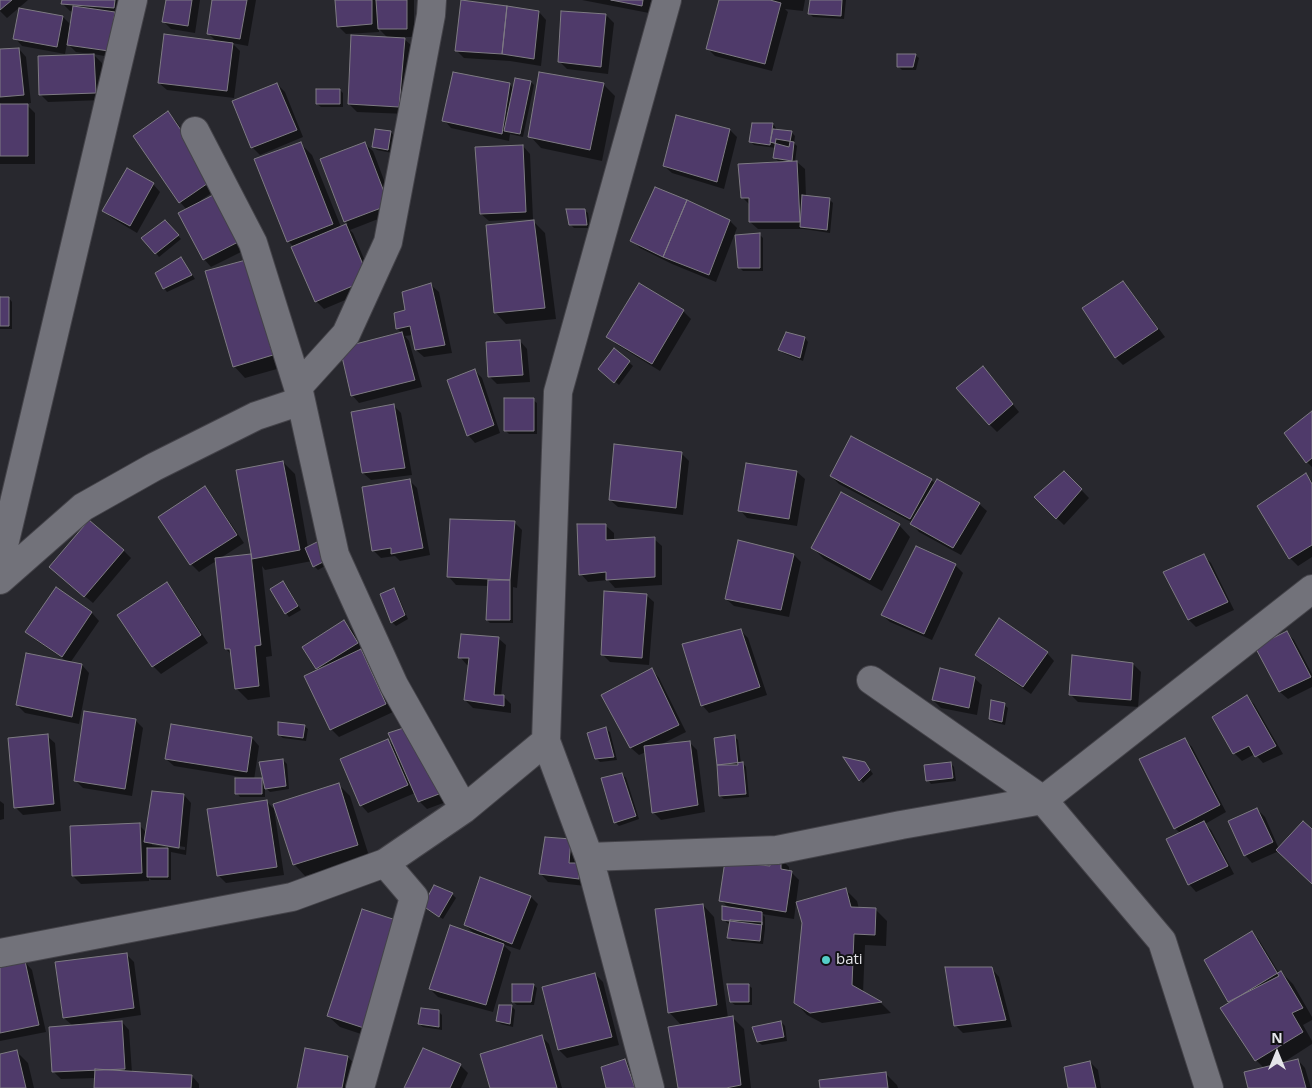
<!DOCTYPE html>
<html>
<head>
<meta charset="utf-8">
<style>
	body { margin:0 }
	#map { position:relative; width:1312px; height:1088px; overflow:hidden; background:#28282e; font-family:"Open Sans",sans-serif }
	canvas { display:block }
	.north { position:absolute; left:1252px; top:1028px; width:50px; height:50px; -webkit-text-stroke:4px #111114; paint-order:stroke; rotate:0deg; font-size:14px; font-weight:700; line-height:20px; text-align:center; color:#e4e4e9 }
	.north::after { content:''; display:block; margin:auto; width:18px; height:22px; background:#e4e4e9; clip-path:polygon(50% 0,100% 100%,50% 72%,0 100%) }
</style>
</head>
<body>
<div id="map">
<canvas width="1312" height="1088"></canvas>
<div class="north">N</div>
</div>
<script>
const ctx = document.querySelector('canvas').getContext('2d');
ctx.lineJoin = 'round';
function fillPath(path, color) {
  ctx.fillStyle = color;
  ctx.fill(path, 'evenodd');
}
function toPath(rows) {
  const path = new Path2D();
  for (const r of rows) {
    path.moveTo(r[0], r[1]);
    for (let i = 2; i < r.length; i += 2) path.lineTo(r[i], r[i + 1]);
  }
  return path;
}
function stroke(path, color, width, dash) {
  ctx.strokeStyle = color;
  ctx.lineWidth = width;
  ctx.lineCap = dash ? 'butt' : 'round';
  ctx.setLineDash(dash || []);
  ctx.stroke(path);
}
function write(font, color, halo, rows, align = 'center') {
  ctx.font = font + ' "Open Sans",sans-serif';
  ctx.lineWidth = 4;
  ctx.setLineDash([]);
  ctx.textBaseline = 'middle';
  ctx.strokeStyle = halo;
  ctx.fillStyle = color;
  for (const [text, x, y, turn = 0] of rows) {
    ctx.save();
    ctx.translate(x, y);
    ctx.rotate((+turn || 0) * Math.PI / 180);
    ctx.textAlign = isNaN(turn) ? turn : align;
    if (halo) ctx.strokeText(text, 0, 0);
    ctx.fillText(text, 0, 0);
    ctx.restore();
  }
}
const shadow = toPath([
	[0,0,28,0,7,18,0,11],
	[63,0,123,0,116,58,93,54,102,63,103,100,48,102,40,94,90,55,90,54,76,52,67,43,65,54,22,46,15,38,63,17,71,25,73,12,70,11,63,4],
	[167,0,200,0,195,33,171,29,163,21],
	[214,0,256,0,248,46,232,43,240,51,234,98,167,90,159,83,217,42,208,33],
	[337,0,414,0,414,37,402,37,412,46,407,114,357,112,349,104,388,38,379,29,379,32,346,34,338,26],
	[582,0,651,0,649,13],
	[720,0,805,0,803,11,785,9,788,12,772,71,715,56,707,48],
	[811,0,846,0,844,19,813,17,809,13],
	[539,12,546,20,541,66,510,61,464,58,457,51],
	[606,15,614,23,608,74,567,69,559,61],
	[19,49,26,57,31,103,19,104,19,106,28,106,35,113,35,164,0,164,0,51],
	[915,55,919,58,916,70,902,70,898,66],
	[531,82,534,85,523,137,510,134,509,141,451,128,444,120,509,84,514,89],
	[277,84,285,92,303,137,260,155,252,147],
	[603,84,615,96,602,161,541,148,530,136],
	[340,90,343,93,343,107,321,107,317,104],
	[168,113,176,121,221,187,201,200,202,202,249,248,211,267,204,259,187,210,180,202],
	[753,124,773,124,776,128,776,130,791,132,795,136,794,143,797,146,795,162,797,162,805,169,806,197,829,199,833,203,830,233,804,229,758,229,750,222,750,205,742,197,780,163,775,158,776,148,754,145,750,141],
	[730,130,737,137,724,189,672,173,664,166],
	[391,132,394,136,392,153,377,150,374,147],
	[300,143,312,155,341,227,348,224,345,221,365,144,373,151,396,212,350,230,353,233,376,287,324,309,316,301,294,247,288,241],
	[523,146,530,154,533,219,489,221,481,214],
	[153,184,160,192,137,233,112,218,104,211],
	[584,210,588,213,590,228,574,228,570,224],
	[533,221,545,233,556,319,506,324,495,312],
	[730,221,737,228,716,282,672,264,640,248,632,241],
	[168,225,181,239,159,257,156,253],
	[759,234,763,238,763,271,743,271,739,267],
	[181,259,184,262,195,279,167,292,164,288],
	[246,261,284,367,245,378,234,366],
	[1123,283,1130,290,1165,337,1123,365,1116,358,1084,308],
	[431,285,439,292,452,353,424,357,416,350,413,335,405,336,409,341,422,387,359,403,352,395,402,333,397,328,406,311],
	[639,285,683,311,691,319,660,371,616,344,608,337],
	[0,298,9,298,12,302,12,329,0,329],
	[787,333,805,338,808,342,803,361,783,353,780,350],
	[520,341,527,349,530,382,497,384,489,376],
	[615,350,633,366,619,385,604,372],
	[474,370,482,378,500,433,475,443,468,435],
	[990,376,1019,412,997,432,989,424],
	[533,400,537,403,537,434,509,434,505,430],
	[393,405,401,413,412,475,371,480,363,473],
	[1312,413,1312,467,1307,462],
	[681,453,689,461,683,515,618,507,610,500],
	[283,462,295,474,308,548,332,562,318,570,314,566,312,561,265,570,262,566,272,656,266,657,270,697,248,700,236,688,232,655,226,649,216,561,199,572,191,564,160,517,205,488,212,496,244,543,219,559,250,555,254,559],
	[747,464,797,472,805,479,797,526,747,518,740,510],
	[1064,472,1089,498,1064,525,1036,498],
	[1306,475,1312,481,1312,557,1298,566,1290,558],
	[831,476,931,480,936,484,979,504,987,511,961,555,919,532,912,524,913,523,839,484],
	[409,480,417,488,430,555,400,561,395,556,381,558,373,550],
	[514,522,522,530,517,588,513,587,513,623,490,623,487,620,489,586,456,585,449,577],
	[899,525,910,537,882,591,824,559,813,548],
	[606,526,614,533,614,541,654,539,662,546,662,585,615,588,608,580,588,582,581,574],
	[739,541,794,555,801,562,789,617,734,606,726,599],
	[123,550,131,558,93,603,59,575],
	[1203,555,1211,563,1234,610,1196,627,1189,620],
	[955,565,963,573,932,640,890,622,882,615],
	[283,583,287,586,301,610,289,617,286,613],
	[166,584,174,592,208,643,161,674,153,666],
	[56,589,92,613,99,621,70,663,82,665,89,673,79,724,25,713,17,705,68,662,34,639,27,632],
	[393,589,397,593,408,619,396,626,392,622,382,594],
	[646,595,654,602,649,665,610,662,602,654],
	[344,622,352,630,365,651,362,652,368,658,393,712,339,737,331,729,319,670,317,668],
	[740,630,748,638,767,695,709,713,702,705],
	[1287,633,1294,640,1312,674,1312,687,1288,699,1280,692],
	[498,638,506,645,501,697,504,697,511,704,511,713,473,708,465,700,469,665,467,665,460,657],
	[1047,653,1054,661,1031,694,984,662,977,655],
	[1133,664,1141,672,1138,707,1078,702,1071,695],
	[652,670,659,678,686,732,660,745,689,742,697,750,705,812,661,820,653,812,646,752,639,755,631,748,603,696],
	[974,678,982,685,977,715,941,708,933,700],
	[1247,697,1254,704,1283,754,1263,763,1255,754,1242,761,1234,753],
	[1004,705,1008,708,1005,725,993,722,990,719],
	[135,720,143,728,132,796,83,788,75,780],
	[304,726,308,729,306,741,283,738,279,735],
	[413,726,446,802,427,809,419,801,415,793,368,813,361,805,388,740,396,749],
	[606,729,610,732,617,760,600,762,596,758],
	[47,736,55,743,61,811,23,815,15,807],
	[735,737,738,740,741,764,743,763,746,767,749,797,724,799,720,796,716,739],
	[252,738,259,746,254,780,261,780,265,783,283,760,287,764,289,789,270,792,265,787,265,797,240,797,237,793,247,778,174,766,166,759],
	[1184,739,1192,747,1226,812,1205,824,1211,830,1234,874,1196,892,1189,884,1181,834,1175,828],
	[846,759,868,767,873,774,863,783],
	[950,763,954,767,956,781,931,784,928,780],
	[622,774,626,778,639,819,619,826,616,823,602,779],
	[339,785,350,796,369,856,305,876,294,864],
	[184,795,191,803,186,855,171,852,171,880,151,880,149,878,149,881,81,884,73,876,139,825,146,832],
	[152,842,185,847,185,850,152,845],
	[0,801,4,804,4,819,0,820],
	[266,801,274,809,284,875,226,883,218,875],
	[1257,809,1265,817,1279,849,1312,831,1312,883,1279,851,1252,863,1245,855],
	[571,841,586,886,548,882,541,874],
	[781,859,789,867,789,872,791,872,799,880,794,919,762,914,765,917,765,929,763,944,732,941,729,938,731,924,727,923,724,919,729,908,721,900,772,868],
	[845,889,857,901,859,909,875,909,887,921,886,946,865,945,863,993,881,1003,891,1013,822,1023,807,1015,796,1003],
	[452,894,456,898,443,919,428,910],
	[531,897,538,904,520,950,502,944,511,952,493,1012,438,997,430,989,476,935,465,925],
	[703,905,714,917,728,1018,732,1017,744,1029,751,1088,679,1088,682,1026,669,1012],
	[401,924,379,1040,340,1027,328,1016],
	[1252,932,1259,940,1279,973,1281,972,1293,984,1312,1017,1312,1020,1303,1025,1312,1041,1312,1044,1281,1064,1298,1060,1305,1068,1311,1088,1250,1088,1264,1068,1256,1060,1230,1003,1205,960],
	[126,954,134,962,141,1015,87,1023,88,1025,122,1022,129,1030,132,1073,192,1076,199,1084,199,1088,95,1088,96,1078,61,1079,54,1072,73,1026,64,1018],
	[25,962,32,970,46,1032,0,1041,0,967],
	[992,969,999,977,1012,1027,963,1033,956,1026],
	[595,974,603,982,619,1045,567,1058,559,1050,543,988],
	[533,985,537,988,534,1005,517,1005,513,1002],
	[748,985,752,988,752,1005,735,1005,731,1002],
	[512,1006,515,1010,513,1027,501,1024,497,1021],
	[439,1012,442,1015,442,1030,423,1027,419,1024],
	[781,1022,785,1026,787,1041,762,1045,758,1042],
	[541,1036,549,1044,562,1088,491,1088],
	[17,1052,28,1063,34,1088,0,1088,0,1055],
	[348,1057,355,1065,350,1088,298,1088],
	[625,1060,628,1064,636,1088,608,1088],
	[1090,1062,1098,1070,1101,1088,1069,1088],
	[460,1065,468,1073,461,1088,405,1088],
	[886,1074,897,1085,898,1088,821,1088]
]);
const building = toPath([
	[0,0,12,0,0,10,0,0],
	[62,0,115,0,114,8,61,4,62,0],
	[166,0,192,0,188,26,162,22,166,0],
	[212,0,247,0,240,39,207,34,212,0],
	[335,0,372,0,372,24,337,27,335,0],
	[376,0,407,0,407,29,378,29,376,0],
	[461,0,507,6,502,54,455,51,461,0],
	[611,0,643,0,642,6,611,0],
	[719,0,770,0,781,3,765,64,706,49,719,0],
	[810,0,842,0,841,16,808,14,810,0],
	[73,6,115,12,109,51,67,45,73,6],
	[507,6,539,11,534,59,502,54,507,6],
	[19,8,63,16,57,47,13,39,19,8],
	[561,11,606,14,601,67,558,62,561,11],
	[164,34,233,43,227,91,158,83,164,34],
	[351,35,405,38,399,107,348,104,351,35],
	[19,48,24,95,0,97,0,49,19,48],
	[94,54,96,93,39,95,38,56,94,54],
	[897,54,916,54,913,67,897,67,897,54],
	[453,72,510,83,502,134,442,121,453,72],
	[539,72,604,83,590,150,528,137,539,72],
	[515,78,531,81,520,134,504,131,515,78],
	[277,83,297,130,251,148,232,101,277,83],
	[316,89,340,89,340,104,316,104,316,89],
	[0,104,28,104,28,156,0,156,0,104],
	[168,111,214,179,179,203,133,136,168,111],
	[676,115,730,129,717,182,663,166,676,115],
	[752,123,773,123,770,145,749,142,752,123],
	[375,129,391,131,388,150,372,147,375,129],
	[773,129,792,131,789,147,770,142,773,129],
	[776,139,794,142,792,161,773,158,776,139],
	[301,142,333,224,287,242,254,159,301,142],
	[365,142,389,205,344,222,320,159,365,142],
	[523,145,526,212,480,214,475,147,523,145],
	[797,161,800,222,749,222,749,198,741,198,738,164,797,161],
	[127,168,154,183,130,226,102,211,127,168],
	[655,187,687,200,663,257,630,241,655,187],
	[217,193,242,240,203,260,178,213,217,193],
	[802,195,830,198,827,230,800,227,802,195],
	[687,200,730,220,709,275,663,257,687,200],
	[566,209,585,209,587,225,569,225,566,209],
	[165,220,179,235,155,254,141,238,165,220],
	[534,220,545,308,494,313,486,225,534,220],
	[346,224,369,279,315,302,291,247,346,224],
	[760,233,760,268,738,268,735,235,760,233],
	[181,257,192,275,163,289,155,273,181,257],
	[246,260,273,355,233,367,205,271,246,260],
	[1123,281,1158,329,1115,358,1082,308,1123,281],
	[431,283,445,345,415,350,410,326,396,329,394,313,405,310,402,292,431,283],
	[639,283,684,310,652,364,606,337,639,283],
	[0,297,9,297,9,326,0,326,0,297],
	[402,332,415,380,351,396,340,348,402,332],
	[786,332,805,337,800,358,778,350,786,332],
	[520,340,523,375,488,377,486,342,520,340],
	[614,348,630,361,614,383,598,369,614,348],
	[983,366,1013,404,989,425,956,388,983,366],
	[475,369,494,425,467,436,447,380,475,369],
	[504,398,534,398,534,431,504,431,504,398],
	[394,404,405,468,362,473,351,412,394,404],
	[1312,411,1312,458,1306,463,1284,433,1312,411],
	[851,436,932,479,910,519,830,476,851,436],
	[614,444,682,452,676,508,609,500,614,444],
	[283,461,300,550,252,559,236,470,283,461],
	[746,463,797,471,789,519,738,511,746,463],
	[1064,471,1082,489,1056,519,1034,497,1064,471],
	[1306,473,1312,484,1312,545,1289,559,1257,506,1306,473],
	[410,479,423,548,391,554,391,548,372,551,362,487,410,479],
	[937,479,980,503,953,548,910,524,937,479],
	[205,486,237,535,190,565,158,517,205,486],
	[841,492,900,524,870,580,811,548,841,492],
	[450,519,515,521,510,580,447,577,450,519],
	[89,520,124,550,84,597,49,567,89,520],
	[577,524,606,524,606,540,655,537,655,577,606,580,606,572,579,575,577,524],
	[321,540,329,559,313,567,305,548,321,540],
	[738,540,794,554,781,610,725,599,738,540],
	[916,546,956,564,924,634,881,615,916,546],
	[251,554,261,645,255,646,259,686,235,689,230,649,225,649,215,558,251,554],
	[1204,554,1228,602,1188,620,1163,572,1204,554],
	[488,580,510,580,510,620,486,620,488,580],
	[283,581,298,606,285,614,270,589,283,581],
	[167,582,201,635,152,667,117,615,167,582],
	[56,587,92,612,62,657,25,632,56,587],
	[394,588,405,615,391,623,380,594,394,588],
	[604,591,647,594,642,658,601,655,604,591],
	[999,618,1048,652,1023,687,975,655,999,618],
	[344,620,358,643,316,669,302,647,344,620],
	[741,629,760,687,701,706,682,644,741,629],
	[1287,631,1311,677,1279,692,1255,647,1287,631],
	[461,634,499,637,494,695,504,695,504,706,464,700,469,658,458,658,461,634],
	[361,649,386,704,330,730,304,676,361,649],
	[26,653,82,664,72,717,16,705,26,653],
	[1072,655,1133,663,1131,700,1069,695,1072,655],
	[652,668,679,725,630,748,601,695,652,668],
	[940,668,975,677,969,708,932,700,940,668],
	[1247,695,1276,746,1255,757,1249,746,1233,754,1212,717,1247,695],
	[991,700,1005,703,1002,722,989,719,991,700],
	[84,711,136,719,125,789,74,781,84,711],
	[278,722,305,725,303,738,278,735,278,722],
	[171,724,252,737,247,772,165,759,171,724],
	[413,725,439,794,418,802,388,733,413,725],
	[606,727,614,757,595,759,587,733,606,727],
	[48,734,54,804,14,808,8,738,48,734],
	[735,735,738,765,717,765,714,738,735,735],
	[1185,738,1220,805,1174,829,1139,759,1185,738],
	[388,739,408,785,360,806,340,759,388,739],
	[690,741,698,805,652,813,644,746,690,741],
	[843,757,865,762,870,770,859,781,843,757],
	[283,759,286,786,265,789,259,762,283,759],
	[743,762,746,794,719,796,717,765,743,762],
	[951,762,953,778,926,781,924,765,951,762],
	[622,773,636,816,614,823,601,778,622,773],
	[235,778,262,778,262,794,235,794,235,778],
	[339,783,358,845,293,865,273,804,339,783],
	[152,791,184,794,179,848,144,842,152,791],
	[267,800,277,867,217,876,207,809,267,800],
	[1257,808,1273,842,1244,856,1228,821,1257,808],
	[1204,821,1228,866,1188,885,1166,839,1204,821],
	[1303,821,1312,829,1312,884,1276,850,1303,821],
	[140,823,142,873,72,876,70,826,140,823],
	[545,837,571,839,569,863,579,863,579,879,539,874,545,837],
	[147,848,168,848,168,877,147,877,147,848],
	[770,856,781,858,781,869,792,871,786,912,719,901,725,861,770,866,770,856],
	[480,877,531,896,512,944,464,925,480,877],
	[434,885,453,893,439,917,423,906,434,885],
	[846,888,851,907,876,908,875,935,854,934,852,985,882,1002,810,1013,794,1003,802,923,796,902,846,888],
	[703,904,717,1005,668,1013,655,909,703,904],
	[722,906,762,912,762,925,722,920,722,906],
	[362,909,402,922,367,1029,327,1016,362,909],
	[730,920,762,922,760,941,727,938,730,920],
	[450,925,504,944,486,1005,429,989,450,925],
	[1252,931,1279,976,1228,1002,1204,960,1252,931],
	[127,953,134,1008,63,1018,55,962,127,953],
	[25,961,39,1025,0,1033,0,966,25,961],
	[945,967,992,967,1006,1020,954,1026,945,967],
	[1281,971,1303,1008,1292,1013,1303,1032,1255,1061,1220,1008,1281,971],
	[595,973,612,1037,558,1050,542,987,595,973],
	[512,984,534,984,531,1002,512,1002,512,984],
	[727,984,749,984,749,1002,730,1002,727,984],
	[499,1005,512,1005,510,1024,496,1021,499,1005],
	[421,1008,439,1010,439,1027,418,1024,421,1008],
	[733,1016,741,1085,726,1088,678,1088,668,1027,733,1016],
	[122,1021,125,1069,52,1072,49,1027,122,1021],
	[781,1021,784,1037,757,1042,752,1027,781,1021],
	[542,1035,557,1088,490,1088,480,1054,542,1035],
	[305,1048,348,1056,342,1088,297,1088,305,1048],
	[423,1048,461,1064,450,1088,404,1088,423,1048],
	[17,1050,26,1088,0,1088,0,1054,17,1050],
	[625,1059,635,1088,606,1088,601,1067,625,1059],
	[1298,1059,1306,1088,1248,1088,1244,1072,1298,1059],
	[1090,1061,1096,1088,1068,1088,1064,1067,1090,1061],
	[95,1069,192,1075,191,1088,94,1088,95,1069],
	[886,1072,888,1088,820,1088,819,1080,886,1072]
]);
const minor = toPath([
	[195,131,253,243,298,387,335,555,394,685,464,809],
	[298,387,346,334,388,242,431,15,432,0],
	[0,562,133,0],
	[0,580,83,507,154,467,256,416,301,401],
	[871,680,1043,800,1162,941,1209,1088],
	[546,741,589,857,650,1088],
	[589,857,777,850,901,825,1043,800,1312,589],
	[0,953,292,897,385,863,464,809,546,741,558,392,667,0],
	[360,1088,414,897,385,863]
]);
const markers = [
	[826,960,5,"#54cdc7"]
];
const poiNames = [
	["bati",836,960]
];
fillPath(shadow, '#0007');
fillPath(building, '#4f3a6a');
stroke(building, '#7e7b83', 1);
stroke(minor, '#444349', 30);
stroke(minor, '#72727a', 28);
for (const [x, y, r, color] of markers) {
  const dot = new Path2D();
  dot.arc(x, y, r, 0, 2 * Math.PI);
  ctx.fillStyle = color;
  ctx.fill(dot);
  stroke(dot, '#111114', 2);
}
write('15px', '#e4e4e9', '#111114', poiNames, 'left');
</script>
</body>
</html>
